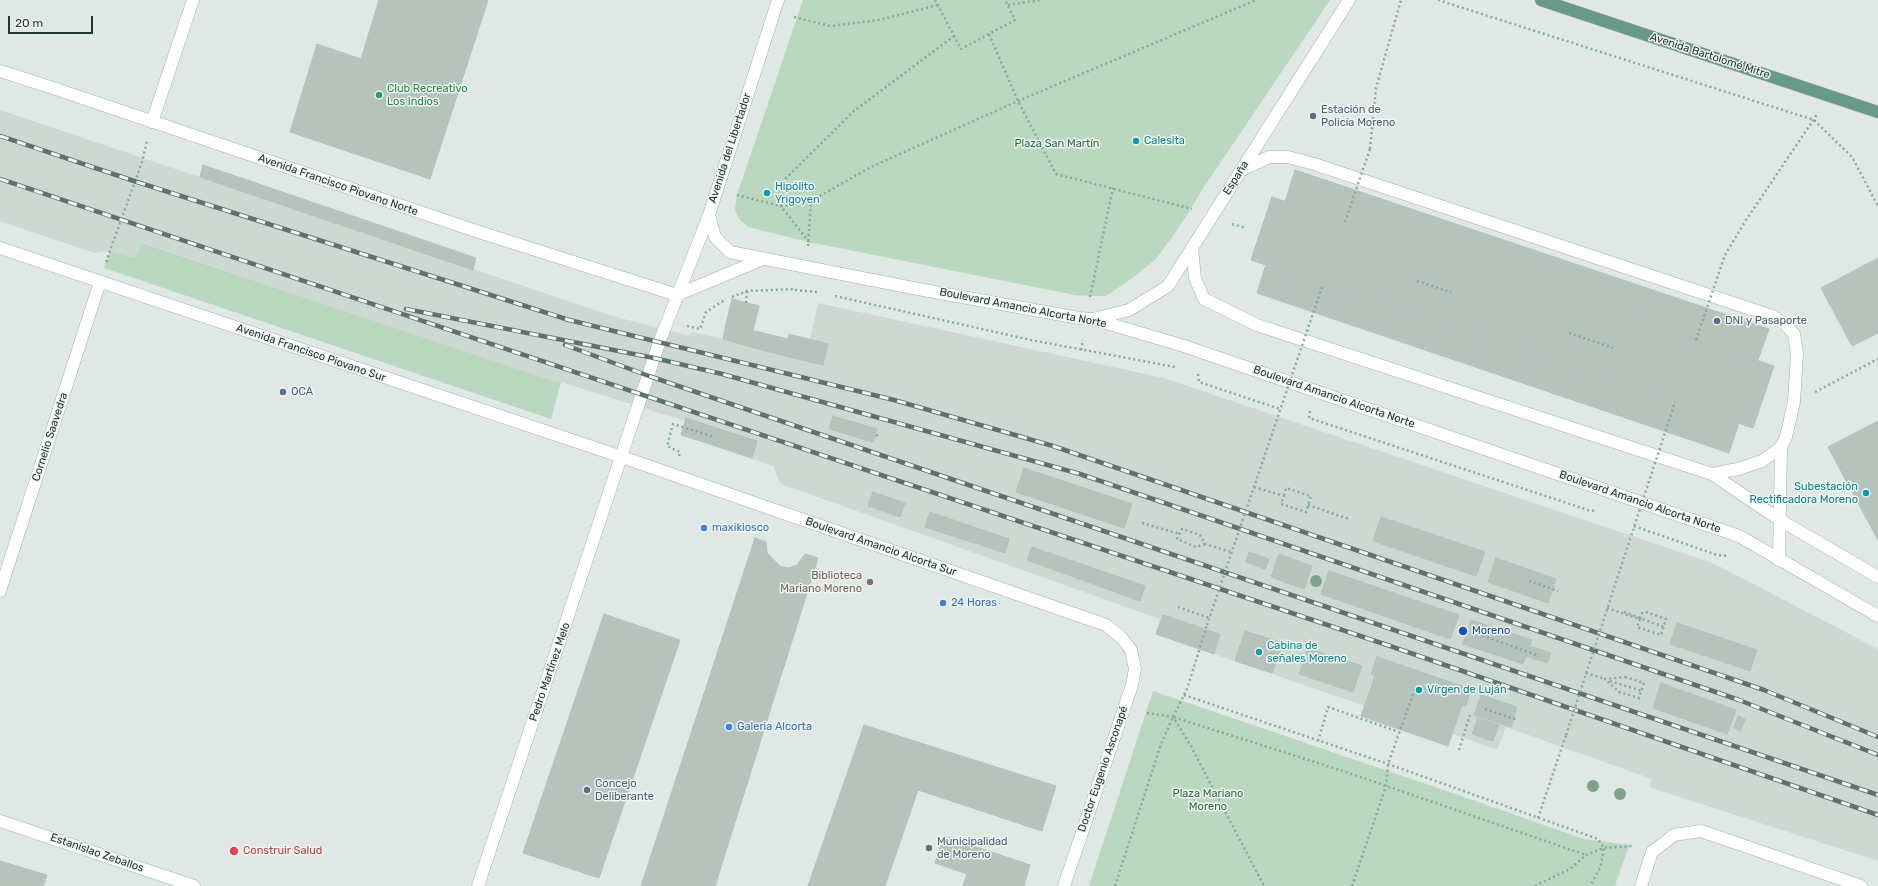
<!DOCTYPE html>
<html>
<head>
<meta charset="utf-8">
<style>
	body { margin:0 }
	#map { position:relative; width:1878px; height:886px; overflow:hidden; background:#dfe8e4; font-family:Rubik,sans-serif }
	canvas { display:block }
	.scale { position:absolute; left:8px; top:16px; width:85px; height:18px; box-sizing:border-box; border:2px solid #223630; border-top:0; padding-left:5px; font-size:12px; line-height:14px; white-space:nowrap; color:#223630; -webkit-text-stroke:3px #eff6f2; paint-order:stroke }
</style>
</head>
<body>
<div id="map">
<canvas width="1878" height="886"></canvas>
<div class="scale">20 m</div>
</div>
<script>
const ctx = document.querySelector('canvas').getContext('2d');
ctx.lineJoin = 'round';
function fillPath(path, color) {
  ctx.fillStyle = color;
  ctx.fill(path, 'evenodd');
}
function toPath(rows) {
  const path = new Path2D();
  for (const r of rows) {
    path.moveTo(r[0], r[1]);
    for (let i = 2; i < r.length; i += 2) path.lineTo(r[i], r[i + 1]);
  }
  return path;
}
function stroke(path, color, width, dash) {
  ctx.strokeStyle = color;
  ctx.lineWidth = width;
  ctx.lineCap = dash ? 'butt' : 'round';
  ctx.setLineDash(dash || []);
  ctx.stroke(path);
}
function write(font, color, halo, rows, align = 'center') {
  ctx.font = font + ' Rubik,sans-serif';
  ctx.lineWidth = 3;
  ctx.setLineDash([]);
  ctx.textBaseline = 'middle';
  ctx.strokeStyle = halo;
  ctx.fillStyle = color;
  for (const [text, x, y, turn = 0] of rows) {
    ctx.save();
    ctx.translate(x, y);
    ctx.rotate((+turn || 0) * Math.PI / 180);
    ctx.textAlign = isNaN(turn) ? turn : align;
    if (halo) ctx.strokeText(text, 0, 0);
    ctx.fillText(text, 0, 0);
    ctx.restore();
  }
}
const built = toPath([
	[0,110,616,317,687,335,693,332,723,339,726,324,788,339,810,339,818,303,1164,378,1715,564,1878,649,1878,861,1649,787,1652,779,1506,727,1497,750,1453,734,1448,746,1361,716,1365,706,1156,634,1160,619,781,484,773,466,681,435,685,421,561,382,554,381,143,243,135,258,110,251,94,253,0,221]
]);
const green = toPath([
	[803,0,1330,0,1202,190,1182,223,1156,259,1131,279,1106,296,1091,296,1075,295,809,242,748,227,739,219,735,210,737,195],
	[142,243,554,381,561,382,551,419,104,268,110,251,135,258],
	[1153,691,1435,787,1584,839,1629,845,1615,886,1089,886]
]);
const building = toPath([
	[379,0,488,0,430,179,290,132,317,44,361,59,379,0],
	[203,165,476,258,473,270,200,177,203,165],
	[1295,170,1769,329,1758,360,1285,202,1295,170],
	[1272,197,1774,366,1753,428,1251,260,1272,197],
	[1878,258,1878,333,1852,346,1821,288,1878,258],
	[1266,264,1739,423,1729,453,1257,293,1266,264],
	[732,299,759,306,753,330,726,324,732,299],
	[726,324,788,339,784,356,723,339,726,324],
	[789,334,828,344,823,365,784,356,789,334],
	[833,416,877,429,873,442,829,429,833,416],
	[686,418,710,426,704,442,681,435,686,418],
	[1878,421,1878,540,1828,447,1878,421],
	[710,426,757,441,752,458,704,442,710,426],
	[1024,468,1132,504,1124,528,1016,492,1024,468],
	[873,492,905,503,900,517,868,506,873,492],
	[930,512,1009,539,1005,553,925,527,930,512],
	[1381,517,1485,552,1476,576,1373,541,1381,517],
	[755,538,766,542,767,553,780,566,788,568,797,565,805,554,818,558,715,886,641,886,755,538],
	[1032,547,1145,586,1140,601,1027,560,1032,547],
	[1249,552,1269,559,1265,569,1246,562,1249,552],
	[1279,554,1312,566,1304,589,1271,577,1279,554],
	[1496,558,1556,579,1548,603,1488,582,1496,558],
	[1329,571,1459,615,1450,639,1321,594,1329,571],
	[604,614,680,640,599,878,523,853,604,614],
	[1163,615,1220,634,1214,654,1156,634,1163,615],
	[1471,620,1532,640,1523,664,1463,644,1471,620],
	[1677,623,1757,650,1750,671,1670,644,1677,623],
	[1245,631,1283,643,1272,673,1235,661,1245,631],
	[1529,646,1551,653,1547,663,1526,656,1529,646],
	[1308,648,1362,666,1353,692,1299,674,1308,648],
	[1377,657,1471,689,1466,706,1371,674,1377,657],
	[1375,676,1462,705,1448,746,1361,716,1375,676],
	[1661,683,1736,710,1727,734,1653,708,1661,683],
	[1481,695,1517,707,1511,727,1474,715,1481,695],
	[1738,716,1745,719,1741,731,1734,728,1738,716],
	[1478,718,1499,725,1493,741,1472,734,1478,718],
	[864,725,1056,786,1042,831,918,790,885,886,808,886,864,725],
	[944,836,1030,865,1024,886,963,886,967,874,935,863,944,836],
	[0,861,47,875,43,886,0,886,0,861]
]);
const path = toPath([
	[935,0,961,49,1015,20,1005,0],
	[1438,0,1814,120,1852,157,1878,206],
	[1008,5,1041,0],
	[794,17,830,26,879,20,938,5],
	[989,34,1018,101,1056,174,1192,209],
	[1370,149,1376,88,1401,0],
	[737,195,781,206,811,201],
	[1232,224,1246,228],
	[809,242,781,206,780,184,854,111,954,36],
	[808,246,811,201,871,167,1018,101,1256,0],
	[1725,255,1746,220,1818,113],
	[106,262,142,162,147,141],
	[1417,281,1451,292],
	[795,290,817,292],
	[835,296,1031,340,1175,367],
	[732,297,747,291,796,289],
	[1090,297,1113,188],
	[746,303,747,291],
	[687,326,700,329,706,312,726,299],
	[1569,333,1613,348],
	[1081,350,1083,340],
	[1198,374,1199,382,1280,409],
	[1815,392,1878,359],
	[1310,411,1309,418,1588,510,1596,511],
	[876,435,880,437],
	[679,456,680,452,667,446,673,424,714,437],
	[1254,487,1284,496,1281,504,1306,512,1311,496,1286,488,1284,496],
	[1308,505,1349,519],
	[1142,523,1180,534],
	[1634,526,1717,555,1729,556],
	[1205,544,1196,547,1177,539,1182,529,1200,535,1205,544,1231,552],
	[1529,581,1558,591],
	[1178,607,1209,618],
	[1624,612,1664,627],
	[1640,619,1637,627,1661,635,1666,619,1643,611],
	[1473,632,1539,656],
	[1586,673,1605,679],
	[1625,677,1644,683,1639,698,1619,692,1605,679,1625,677],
	[1610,681,1642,691],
	[1184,695,1388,764,1598,839,1604,848,1600,868,1590,886],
	[1485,709,1518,720],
	[1147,713,1173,717,1191,746,1264,886],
	[1173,717,1187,689,1207,625],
	[1318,741,1328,707,1399,732],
	[1459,750,1470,715],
	[1538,818,1566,735],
	[1115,886,1161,744,1173,717,1340,770,1586,855],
	[1352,886,1386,786,1388,764,1415,689],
	[1535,886,1570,869,1586,855,1604,848,1632,846]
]);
const service = toPath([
	[1241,170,1269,157,1288,157,1314,164,1772,316,1784,323,1794,334,1797,354,1794,402,1786,437,1781,447,1762,461,1738,469,1712,474],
	[1192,248,1195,278,1204,299,1257,325,1712,474,1780,520,1878,577],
	[1779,560,1781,447]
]);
const minor = toPath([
	[152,122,193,0],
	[1093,319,1184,346,1739,536,1878,616],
	[0,591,100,282],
	[1641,886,1652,852,1674,835,1701,831,1861,886]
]);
const tertiary = toPath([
	[0,71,53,88,476,231,677,295],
	[709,215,715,237,730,252,918,289,1079,318,1093,319,1129,310,1168,286,1349,0],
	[0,248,622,457,1106,625,1122,638,1131,650,1135,669,1132,685,1064,886],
	[677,295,763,259],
	[0,821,194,886],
	[478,886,659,343,709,215,778,0]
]);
const primary = toPath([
	[1541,0,1878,112]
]);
const rail = toPath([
	[0,136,134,181,569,320,894,400,1053,446,1764,690,1878,737],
	[0,179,1393,647,1878,815],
	[406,309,654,358,722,374,1080,474,1739,700,1878,755],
	[565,345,649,376,1878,795]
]);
const pathBridge = toPath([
	[1345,222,1370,149],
	[1696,340,1725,255],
	[1607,608,1640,619,1643,611],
	[1207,625,1323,284],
	[1566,735,1675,402]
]);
const trees = [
	[1316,581],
	[1593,786],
	[1620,794]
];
const markers = [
	[379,95,4,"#2e9e5b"],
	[1313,116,4,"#5c6f8a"],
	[1136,141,4,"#0f9aa8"],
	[767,193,4,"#0f9aa8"],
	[1717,321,4,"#5c6f8a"],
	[283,392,4,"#5c6f8a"],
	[1866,493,4,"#0f9aa8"],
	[704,528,4,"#3f7fe0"],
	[870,582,4,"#8d6e63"],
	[943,603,4,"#3f7fe0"],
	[1463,631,5,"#1a4fb4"],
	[1259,652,4,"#0f9aa8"],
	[1419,690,4,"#0f9aa8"],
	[729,727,4,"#3f7fe0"],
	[587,790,4,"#5c6f8a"],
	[929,848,4,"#5c6f8a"],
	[234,851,5,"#e0444e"]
];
const streetNames = [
	["Avenida Bartolomé Mitre",1710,56,18],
	["Avenida del Libertador",730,148,-72],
	["España",1236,178,-58],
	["Avenida Francisco Piovano Norte",338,185,19],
	["Boulevard Amancio Alcorta Norte",1023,308,11],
	["Avenida Francisco Piovano Sur",311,353,19],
	["Boulevard Amancio Alcorta Norte",1334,397,19],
	["Cornelio Saavedra",50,437,-72],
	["Boulevard Amancio Alcorta Norte",1640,502,19],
	["Boulevard Amancio Alcorta Sur",881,547,19],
	["Pedro Martínez Melo",550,672,-71],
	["Doctor Eugenio Asconapé",1103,769,-71],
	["Estanislao Zeballos",97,853,19]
];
const leisureNames = [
	["Club Recreativo",387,89],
	["Los Indios",387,102]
];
const serviceNames = [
	["Estación de",1321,110],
	["Policía Moreno",1321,123],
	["DNI y Pasaporte",1725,321],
	["OCA",291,392],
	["Concejo",595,784],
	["Deliberante",595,797],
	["Municipalidad",937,842],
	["de Moreno",937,855]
];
const cultureNames = [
	["Calesita",1144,141],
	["Hipólito",775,187],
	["Yrigoyen",775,200],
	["Subestación",1858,487,"right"],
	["Rectificadora Moreno",1858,500,"right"],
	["Cabina de",1267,646],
	["señales Moreno",1267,659],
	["Vírgen de Luján",1427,690]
];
const parkNames = [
	["Plaza San Martín",1057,144],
	["Plaza Mariano",1208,794],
	["Moreno",1208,807]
];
const shopNames = [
	["maxikiosco",712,528],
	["24 Horas",951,603],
	["Galeria Alcorta",737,727]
];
const educationNames = [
	["Biblioteca",862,576],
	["Mariano Moreno",862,589]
];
const transitNames = [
	["Moreno",1472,631]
];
const healthNames = [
	["Construir Salud",243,851]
];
fillPath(built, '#cdd8d3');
fillPath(green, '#bad7c0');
fillPath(building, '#b5c3bc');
stroke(building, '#b2c1ba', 1);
stroke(service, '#a3afaa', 13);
stroke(minor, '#a3afaa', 13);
stroke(tertiary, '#a3afaa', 13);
stroke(primary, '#bdc3c1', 13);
stroke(path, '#83a99b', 2.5, [2, 3]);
stroke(service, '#fff', 12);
stroke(minor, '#fff', 12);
stroke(tertiary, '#fff', 12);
stroke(primary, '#68998a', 12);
stroke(rail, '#5c726b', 4.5);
stroke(rail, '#eff6f2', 3, [9]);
stroke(pathBridge, '#83a99b', 2.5, [2, 3]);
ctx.fillStyle = '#7fa28b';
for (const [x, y] of trees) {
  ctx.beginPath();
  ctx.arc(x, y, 6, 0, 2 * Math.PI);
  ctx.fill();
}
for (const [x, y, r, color] of markers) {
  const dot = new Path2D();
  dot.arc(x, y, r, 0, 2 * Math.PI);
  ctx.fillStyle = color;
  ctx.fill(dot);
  stroke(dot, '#eff6f2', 1.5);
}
write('11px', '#223630', '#eff6f2', streetNames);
write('11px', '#27864d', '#eff6f2', leisureNames, 'left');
write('11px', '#4e5e75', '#eff6f2', serviceNames, 'left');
write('11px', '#0d838f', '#eff6f2', cultureNames, 'left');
write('11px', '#316843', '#eff6f2', parkNames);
write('11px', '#366cbe', '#eff6f2', shopNames, 'left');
write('11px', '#785e54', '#eff6f2', educationNames, 'right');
write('11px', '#164399', '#eff6f2', transitNames, 'left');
write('11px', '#be3a42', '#eff6f2', healthNames, 'left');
</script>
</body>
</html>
